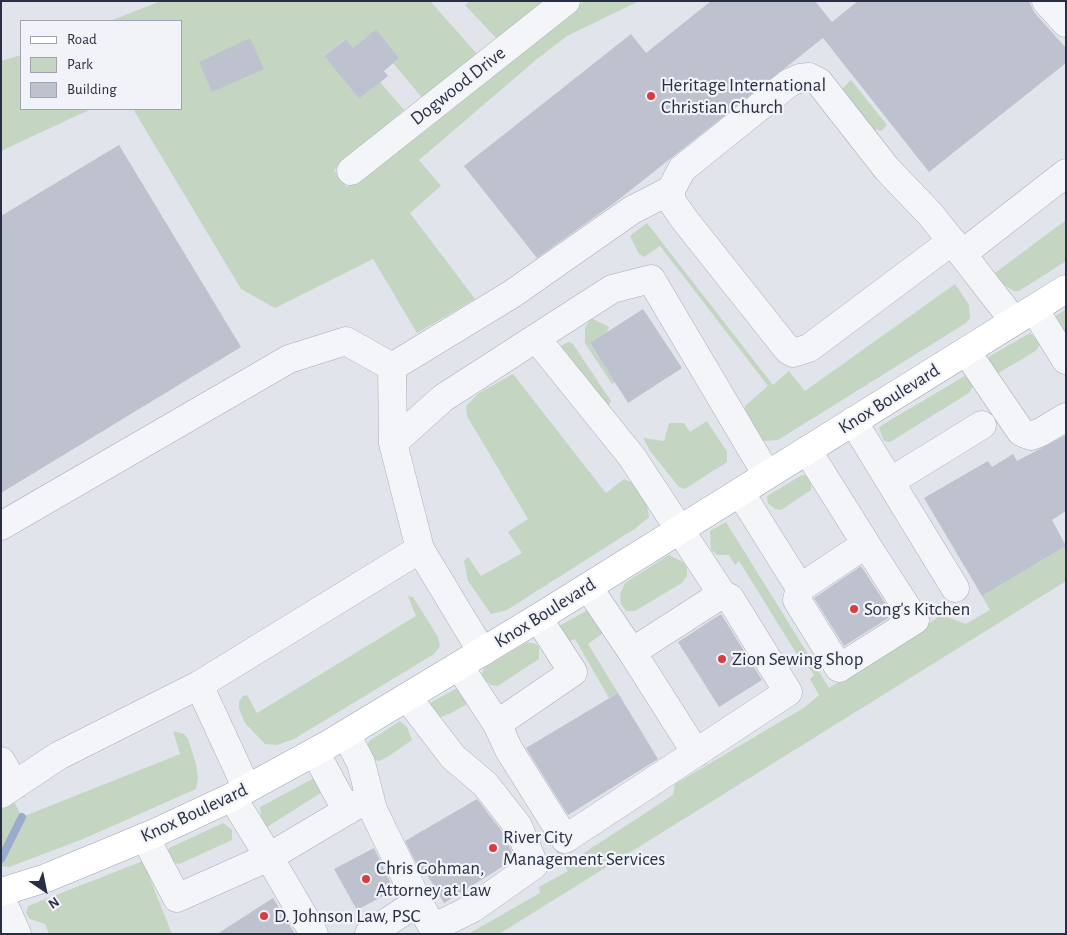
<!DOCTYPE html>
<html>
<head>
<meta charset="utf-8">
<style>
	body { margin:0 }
	#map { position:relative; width:1067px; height:935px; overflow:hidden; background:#e1e4eb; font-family:"Alegreya Sans",sans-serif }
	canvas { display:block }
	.frame { position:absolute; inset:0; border:2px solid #282e44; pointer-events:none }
	.legend { position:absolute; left:20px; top:20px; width:162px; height:90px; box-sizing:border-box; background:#f1f3f8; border:1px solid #a1a4b0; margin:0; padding:6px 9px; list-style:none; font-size:15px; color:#282e44 }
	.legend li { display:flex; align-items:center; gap:10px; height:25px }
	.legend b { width:25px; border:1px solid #a1a4b0 }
	.north { position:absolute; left:20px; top:865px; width:50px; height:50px; -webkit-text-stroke:4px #f1f3f8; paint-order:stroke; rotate:146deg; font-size:14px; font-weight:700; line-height:20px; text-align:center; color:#282e44 }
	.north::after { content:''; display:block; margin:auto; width:18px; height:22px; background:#282e44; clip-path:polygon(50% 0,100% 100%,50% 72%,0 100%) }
</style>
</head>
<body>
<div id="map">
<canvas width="1067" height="935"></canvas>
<div class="frame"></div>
<ul class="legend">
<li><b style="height:6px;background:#fff"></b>Road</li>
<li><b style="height:14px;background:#c4d6c1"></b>Park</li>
<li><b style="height:14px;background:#bec2ce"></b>Building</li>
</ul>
<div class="north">N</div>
</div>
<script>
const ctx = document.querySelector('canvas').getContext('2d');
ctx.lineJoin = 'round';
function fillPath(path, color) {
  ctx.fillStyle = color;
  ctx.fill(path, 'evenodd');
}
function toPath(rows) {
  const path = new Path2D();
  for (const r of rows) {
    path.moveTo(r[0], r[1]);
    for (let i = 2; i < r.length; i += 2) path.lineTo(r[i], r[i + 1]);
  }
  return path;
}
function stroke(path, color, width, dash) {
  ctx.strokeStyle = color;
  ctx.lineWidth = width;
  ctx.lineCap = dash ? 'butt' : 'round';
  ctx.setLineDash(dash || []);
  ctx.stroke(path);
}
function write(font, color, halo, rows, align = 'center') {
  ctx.font = font + ' "Alegreya Sans",sans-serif';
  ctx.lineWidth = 4.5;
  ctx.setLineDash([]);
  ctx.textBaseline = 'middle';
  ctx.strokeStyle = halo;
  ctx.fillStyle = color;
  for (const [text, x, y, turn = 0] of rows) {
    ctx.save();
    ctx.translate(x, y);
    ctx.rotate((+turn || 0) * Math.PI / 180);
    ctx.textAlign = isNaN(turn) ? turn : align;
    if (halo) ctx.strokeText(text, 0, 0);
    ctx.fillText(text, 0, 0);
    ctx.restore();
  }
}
const green = toPath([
	[161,1,430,1,478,55,423,99,393,63,399,58,376,29,353,48,345,39,324,56,359,99,380,82,404,110,334,170,347,187,584,1,639,1,567,36,537,59,419,160,441,186,410,213,475,299,417,333,373,259,275,308,241,289,133,109,181,109,181,21,110,21],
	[470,1,546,1,499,41,465,5],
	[21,55,21,109,91,109,1,151,1,61],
	[851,80,887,125,881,131,873,129,842,89],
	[1066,220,1066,261,1019,291,1014,291,1004,285,995,273],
	[647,223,773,385,789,371,805,391,955,284,969,305,970,318,966,323,778,440,764,441,757,435,745,415,745,406,768,386,660,246,644,257,639,254,630,236],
	[1066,309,1066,331,1062,332,1053,318],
	[591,318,609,327,607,332,590,344,615,382,612,384,585,343,585,328],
	[1030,333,1040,343,1037,350,997,374,987,360,990,356],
	[568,342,573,344,611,401,608,406,561,350,561,346],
	[513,374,606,493,624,479,631,482,646,499,649,517,636,528,507,610,491,614,468,581,464,561,468,557,481,576,522,553,508,532,528,519,467,416,466,406,479,393],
	[968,374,975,383,969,393,890,442,884,441,879,428,882,425],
	[707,421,727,452,727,462,685,489,679,487,650,451,643,438,664,441,669,423,684,423,690,432],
	[802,475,808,476,811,480,811,490,781,510,775,509,768,503,767,496],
	[726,522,829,688,937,618,941,609,950,618,966,624,990,610,982,596,1066,546,1066,581,499,934,468,934,540,893,539,887,568,871,469,703,451,713,436,719,429,709,430,703,459,687,570,862,673,795,675,784,805,707,819,695,810,679,814,675,808,666,803,664,739,561,735,565,729,555,717,555,711,550,710,531],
	[669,555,683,562,687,568,687,576,682,583,635,611,626,611,621,604,620,594,625,583],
	[408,596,413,597,438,637,440,646,434,654,294,739,277,745,265,744,245,723,239,708,239,701,243,696,247,695,257,713,416,616],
	[586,611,592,615,603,633,588,644,618,693,609,698,575,639,568,642,559,626],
	[527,642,536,644,539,647,539,659,498,686,491,685,485,680,482,674,484,668],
	[400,721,407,727,412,740,389,756,379,761,375,760,367,748,369,741],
	[173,731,184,734,188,739,196,764,198,778,196,789,83,839,9,867,1,866,1,803,13,800,22,817,180,754],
	[316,777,327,789,267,827,261,816,260,807],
	[223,823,232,830,232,840,179,864,173,863,167,852,169,848],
	[143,861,172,934,49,934,45,924,30,919,26,913,28,906]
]);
const stream = toPath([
	[1,859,22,817]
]);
const building = toPath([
	[711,1,815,1,832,22,858,1,1029,1,1034,12,1066,48,1066,63,929,172,823,38,613,204,537,258,464,166,631,34,646,53],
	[376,29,399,58,384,71,388,76,359,99,324,56,346,39,353,48],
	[250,38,264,69,212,92,199,62],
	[119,145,241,347,1,493,1,216],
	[643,309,682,368,628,403,590,343],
	[1066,435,1066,511,1052,520,1066,546,982,596,924,498,988,461,992,467,1013,454,1017,461],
	[861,566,893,615,844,646,814,598],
	[721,614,762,680,719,707,678,642],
	[618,693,658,759,568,815,526,748],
	[477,799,504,834,515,859,444,903,426,873,422,875,405,841],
	[374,848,394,890,357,910,334,869],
	[273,898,295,934,217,934]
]);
const minor = toPath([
	[1046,1,1066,23],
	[351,171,566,1],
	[952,241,809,348,793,353,788,350,684,219,671,200,671,190,682,169,789,83,800,78,809,77,819,82,887,169,930,214,962,254,1014,321],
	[962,254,1066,173],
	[1034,309,1066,360],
	[536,338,632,457,722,594,632,652,588,587],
	[966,351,1021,432,1031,436,1041,432,1066,417],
	[853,421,955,588],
	[393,443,392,367,512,294,632,210,671,190],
	[891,481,982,425],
	[740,492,800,588,866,544,807,450],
	[1,526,289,359,346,341,392,367],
	[420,549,393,443,443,398,612,289,651,279,767,475],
	[800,588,797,600,839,668,915,620,866,544],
	[632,652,696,753],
	[459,666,497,724,573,672,538,618],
	[497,724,509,750,565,839,788,692,730,598,722,594],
	[346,734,361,763,373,810,415,896,433,928,473,908,534,865,518,826,485,784,453,757,407,697],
	[315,752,347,811],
	[1,761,15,785],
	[247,789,199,685,420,549,482,652],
	[1,794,58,756,199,685],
	[232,797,269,857,370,797],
	[145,837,177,898,269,857,314,934],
	[1,898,17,934],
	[369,934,418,902]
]);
const major = toPath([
	[1,892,46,878,155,833,232,797,329,744,538,618,1066,289]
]);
const markers = [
	[651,96,5,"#da3c3f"],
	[854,609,5,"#da3c3f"],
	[722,659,5,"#da3c3f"],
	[493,848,5,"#da3c3f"],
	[366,879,5,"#da3c3f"],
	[264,916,5,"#da3c3f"]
];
const poiNames = [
	["Heritage International",661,85],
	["Christian Church",661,107],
	["Song's Kitchen",864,609],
	["Zion Sewing Shop",732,659],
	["River City",503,837],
	["Management Services",503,859],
	["Chris Gohman,",376,868],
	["Attorney at Law",376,890],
	["D. Johnson Law, PSC",274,916]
];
const streetNames = [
	["Dogwood Drive",458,86,-38],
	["Knox Boulevard",889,399,-32],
	["Knox Boulevard",545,613,-32],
	["Knox Boulevard",194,813,-25]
];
fillPath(green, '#c4d6c1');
stroke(stream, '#99acce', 8);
fillPath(building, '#bec2ce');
stroke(minor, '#aaadb9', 29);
stroke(major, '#9fa6b8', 29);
stroke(minor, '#f4f5f9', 28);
stroke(major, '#fff', 28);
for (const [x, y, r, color] of markers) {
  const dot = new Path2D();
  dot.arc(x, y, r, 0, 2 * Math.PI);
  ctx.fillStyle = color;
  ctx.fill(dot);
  stroke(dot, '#f1f3f8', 2);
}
write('19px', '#282e44', '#f1f3f8', poiNames, 'left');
write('19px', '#282e44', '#f1f3f8', streetNames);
</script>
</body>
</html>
